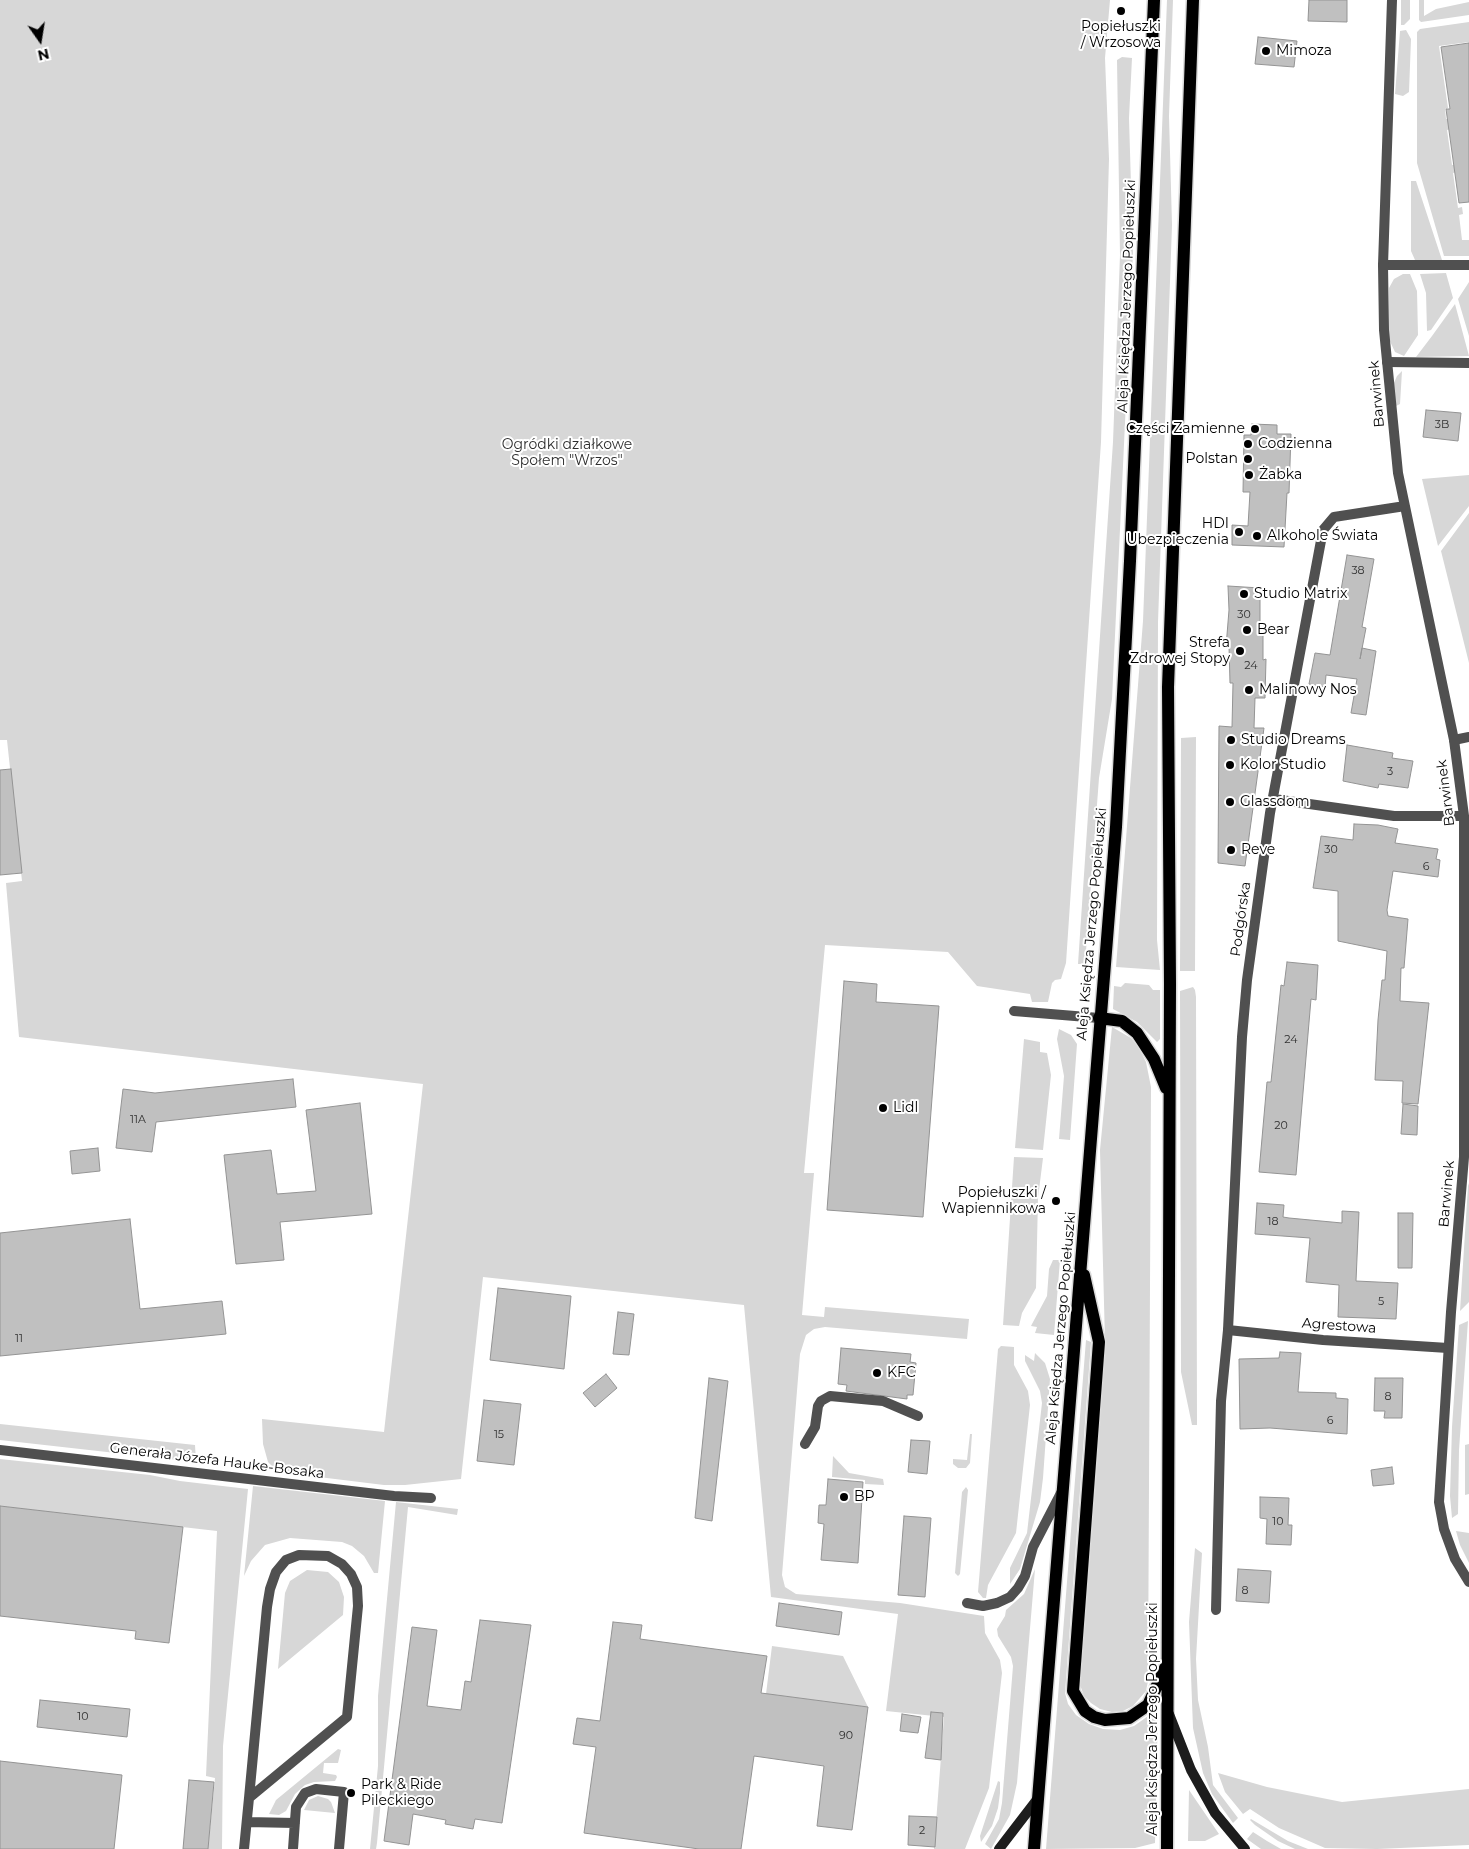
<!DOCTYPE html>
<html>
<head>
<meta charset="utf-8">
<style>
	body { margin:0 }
	#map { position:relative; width:1469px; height:1849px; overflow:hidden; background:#fff; font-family:Montserrat,sans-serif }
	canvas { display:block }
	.north { position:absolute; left:15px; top:15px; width:50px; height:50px; -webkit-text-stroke:4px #fff; paint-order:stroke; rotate:167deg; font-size:14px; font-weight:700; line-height:20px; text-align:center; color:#000 }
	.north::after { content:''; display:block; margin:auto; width:18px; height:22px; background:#000; clip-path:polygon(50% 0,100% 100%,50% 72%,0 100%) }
</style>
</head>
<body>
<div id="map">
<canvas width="1469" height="1849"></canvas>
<div class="north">N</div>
</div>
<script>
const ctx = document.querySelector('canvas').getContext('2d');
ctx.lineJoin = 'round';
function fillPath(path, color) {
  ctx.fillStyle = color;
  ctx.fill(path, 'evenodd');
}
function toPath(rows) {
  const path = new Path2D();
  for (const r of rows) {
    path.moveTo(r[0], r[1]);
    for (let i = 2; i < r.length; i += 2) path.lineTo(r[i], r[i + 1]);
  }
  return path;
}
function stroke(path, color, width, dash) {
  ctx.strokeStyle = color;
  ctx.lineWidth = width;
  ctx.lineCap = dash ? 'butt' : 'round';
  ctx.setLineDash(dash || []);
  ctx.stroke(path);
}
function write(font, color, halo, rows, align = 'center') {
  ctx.font = font + ' Montserrat,sans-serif';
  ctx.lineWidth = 4;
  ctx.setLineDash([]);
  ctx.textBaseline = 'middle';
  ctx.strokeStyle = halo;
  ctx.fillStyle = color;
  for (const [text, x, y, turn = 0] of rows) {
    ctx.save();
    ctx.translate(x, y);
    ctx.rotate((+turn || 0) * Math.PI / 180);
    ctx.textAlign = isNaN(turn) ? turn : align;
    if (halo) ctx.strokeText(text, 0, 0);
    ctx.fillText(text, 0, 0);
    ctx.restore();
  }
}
const green = toPath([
	[0,0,1110,0,1105,58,1109,159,1101,442,1066,963,1061,979,1055,980,1052,983,1048,1002,1032,1002,1030,994,977,986,948,952,825,945,804,1173,814,1173,802,1315,824,1317,825,1307,969,1319,967,1339,825,1327,814,1329,806,1335,800,1354,782,1575,785,1587,796,1594,900,1603,984,1616,985,1633,1000,1660,1002,1673,989,1788,965,1849,934,1849,944,1717,886,1711,898,1614,771,1597,744,1305,483,1277,461,1479,405,1485,384,1485,278,1472,268,1462,263,1444,262,1419,384,1432,423,1084,19,1037,6,883,22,881,7,740,0,740],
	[1167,0,1173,0,1169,116,1172,225,1158,622,1157,940,1160,970,1116,967,1143,621],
	[1401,0,1410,0,1410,19,1404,25,1401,25],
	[1419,0,1424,0,1424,16,1436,9,1469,2,1469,15,1421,22,1419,20],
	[1469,22,1469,42,1439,46,1448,108,1445,109,1446,119,1450,119,1451,129,1447,130,1452,165,1456,165,1457,172,1453,173,1458,208,1462,207,1463,214,1459,215,1462,240,1469,240,1469,256,1444,256,1417,163,1417,32,1420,29],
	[1406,30,1411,39,1409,92,1403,96,1395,94,1400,31],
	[1122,57,1132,58,1129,118,1133,253,1112,699,1099,778,1085,964,1078,964,1113,442,1120,255,1117,60],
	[1411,181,1416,181,1442,260,1415,260,1411,251],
	[1446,273,1453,298,1431,330,1427,331,1426,293,1420,274],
	[1403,274,1410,274,1417,291,1418,335,1404,356,1395,352,1389,339,1389,288,1394,279],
	[1469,282,1469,336,1458,299],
	[1455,304,1469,356,1416,357,1432,336],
	[1402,371,1400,404,1396,406,1393,385,1397,376],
	[1469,475,1469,506,1438,546,1422,479],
	[1469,513,1469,663,1441,551],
	[1196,737,1195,971,1180,971,1181,738],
	[1125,983,1149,985,1153,990,1160,990,1160,1039,1157,1042,1137,1022,1113,1009,1114,986,1121,987],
	[1193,987,1195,990,1196,997,1197,1425,1192,1425,1181,1372,1180,991],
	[1112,1027,1131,1038,1139,1048,1146,1062,1151,1087,1148,1681,1146,1691,1133,1706,1123,1711,1112,1712,1100,1709,1091,1703,1084,1696,1079,1682,1105,1341,1100,1150],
	[1059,1029,1071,1035,1077,1044,1070,1140,1059,1139,1064,1076,1057,1039],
	[1024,1039,1040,1042,1040,1052,1047,1053,1051,1075,1043,1150,1015,1148],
	[1014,1157,1043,1158,1038,1198,1036,1288,1022,1313,1019,1326,1003,1325],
	[1469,1183,1469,1302,1460,1311,1468,1186],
	[1053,1260,1060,1260,1054,1335,1035,1333,1037,1327,1031,1326,1032,1324,1047,1296,1049,1269],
	[1468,1321,1459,1450,1458,1514,1452,1518,1450,1496,1452,1427,1459,1325],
	[1086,1340,1091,1342,1065,1693,1068,1704,1076,1715,1089,1724,1103,1729,1120,1730,1134,1726,1158,1709,1155,1843,1135,1848,1046,1849],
	[1001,1346,1014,1347,1014,1365,1028,1391,1030,1405,1016,1533,988,1585,986,1598,983,1598,978,1592,998,1349],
	[1035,1353,1045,1363,1050,1379,1043,1478,1040,1502,1020,1569,1010,1584,1010,1568,1027,1533,1042,1403,1040,1391,1025,1361,1025,1355,1034,1361],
	[0,1424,195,1445,196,1462,0,1440],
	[970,1434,972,1434,970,1463,966,1468,958,1468,953,1464,953,1459,967,1460],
	[1469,1444,1469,1494,1465,1495,1465,1445],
	[833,1456,849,1473,883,1479,884,1485,865,1484,865,1480,832,1477],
	[0,1459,150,1475,180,1481,248,1489,223,1746,222,1849,208,1849,215,1778,206,1776,217,1531,0,1506],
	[253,1486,385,1501,378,1573,374,1573,364,1556,352,1546,342,1542,290,1538,265,1545,251,1561,244,1576],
	[966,1487,968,1490,960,1574,958,1576,955,1573,962,1492],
	[396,1502,458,1509,457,1515,408,1507,377,1843,376,1849,370,1849,378,1766,378,1696],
	[1456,1531,1469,1533,1469,1563,1460,1545],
	[1195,1548,1202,1553,1196,1659,1198,1700,1208,1747,1213,1785,1238,1818,1233,1823,1212,1794,1203,1773,1193,1728,1189,1622],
	[1035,1569,1017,1783,1010,1815,991,1849,985,1844,999,1819,1002,1803,1013,1666,1011,1657,998,1636,997,1629,1005,1616,1006,1610,1024,1594],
	[307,1570,328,1572,339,1582,344,1597,343,1615,278,1669,285,1593,290,1581],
	[772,1646,843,1656,868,1707,766,1694],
	[338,1749,341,1750,338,1763,324,1763,323,1773,336,1775,337,1777,335,1781,314,1782,305,1785,295,1794,286,1811,279,1815,269,1814,276,1800],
	[1218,1773,1267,1787,1342,1802,1469,1789,1469,1845,1377,1849,1325,1848,1279,1828,1250,1809,1243,1814,1225,1792],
	[998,1781,1000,1782,1000,1793,998,1808,992,1826,981,1842,980,1836],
	[1189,1790,1219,1834,1205,1841,1188,1841],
	[318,1796,328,1799,331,1802,335,1813,304,1810,309,1800],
	[1251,1819,1288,1841,1308,1849,1295,1849,1278,1841,1255,1825,1250,1820],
	[1253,1832,1267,1841,1281,1849,1261,1849,1247,1839]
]);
const building = toPath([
	[1309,0,1347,0,1347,22,1308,21,1309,0],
	[1258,37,1297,41,1294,67,1255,64,1258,37],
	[1469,43,1469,202,1459,203,1446,109,1450,109,1441,47,1469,43],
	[1426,410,1461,413,1458,441,1423,437,1426,410],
	[1252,424,1277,425,1277,434,1291,434,1289,493,1287,493,1284,547,1232,545,1232,525,1248,526,1250,492,1243,492,1244,435,1251,435,1252,424],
	[1347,555,1374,559,1362,627,1366,628,1360,659,1362,648,1376,651,1366,715,1351,713,1357,679,1326,675,1325,687,1309,684,1315,653,1330,655,1347,555],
	[1228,586,1260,588,1260,623,1263,623,1263,660,1266,659,1265,698,1255,698,1254,728,1264,728,1245,866,1218,863,1219,726,1232,727,1233,683,1230,683,1229,646,1226,647,1229,610,1228,586],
	[1347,745,1393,753,1392,758,1413,761,1408,788,1379,784,1378,788,1343,781,1347,745],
	[11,769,22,873,0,875,0,770,11,769],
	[1354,824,1378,825,1398,829,1395,843,1438,849,1436,859,1440,860,1438,877,1393,871,1387,910,1388,916,1408,919,1404,968,1401,968,1400,1001,1429,1003,1418,1104,1402,1103,1403,1081,1375,1080,1378,1020,1382,980,1385,980,1387,951,1338,941,1338,891,1313,888,1321,836,1353,840,1354,824],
	[1287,962,1318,965,1316,1000,1311,999,1296,1175,1259,1172,1267,1082,1271,1082,1281,985,1284,986,1287,962],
	[844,981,877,984,876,1002,939,1006,923,1217,827,1210,844,981],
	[293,1079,296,1107,156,1122,152,1152,116,1148,123,1089,155,1093,293,1079],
	[360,1103,372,1214,280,1222,284,1260,236,1264,224,1155,271,1150,277,1194,316,1191,306,1110,360,1103],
	[1403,1104,1418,1106,1417,1135,1401,1134,1403,1104],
	[98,1148,100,1171,72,1174,70,1151,98,1148],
	[1257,1203,1284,1205,1283,1217,1289,1218,1342,1223,1342,1211,1359,1212,1356,1281,1398,1283,1396,1319,1338,1317,1339,1285,1306,1282,1310,1238,1255,1234,1257,1203],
	[1398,1213,1413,1213,1412,1268,1398,1268,1398,1213],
	[130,1219,140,1309,222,1301,226,1334,0,1356,0,1233,130,1219],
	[498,1288,571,1296,564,1369,490,1360,498,1288],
	[618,1312,634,1314,629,1355,613,1354,618,1312],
	[841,1348,911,1354,910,1362,916,1363,913,1395,907,1395,907,1399,846,1391,847,1385,838,1384,841,1348],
	[1280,1352,1301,1353,1298,1392,1336,1393,1336,1398,1348,1399,1347,1434,1270,1428,1240,1429,1239,1359,1279,1358,1280,1352],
	[606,1374,617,1388,595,1407,583,1393,606,1374],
	[709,1378,728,1381,712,1521,695,1518,709,1378],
	[1375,1378,1403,1378,1402,1418,1384,1418,1385,1411,1374,1411,1375,1378],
	[484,1400,521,1404,514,1465,477,1461,484,1400],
	[911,1440,930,1441,927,1474,908,1472,911,1440],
	[1392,1467,1394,1484,1373,1486,1371,1470,1392,1467],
	[828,1479,863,1482,858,1563,821,1560,824,1524,818,1523,819,1505,826,1505,828,1479],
	[1260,1497,1289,1498,1288,1525,1292,1525,1291,1545,1266,1544,1267,1519,1260,1518,1260,1497],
	[0,1506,183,1527,169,1643,135,1639,136,1631,0,1616,0,1506],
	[904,1516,931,1518,925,1597,898,1595,904,1516],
	[1238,1569,1271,1571,1269,1603,1236,1601,1238,1569],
	[779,1603,842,1612,839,1635,776,1626,779,1603],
	[480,1620,531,1625,502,1823,475,1819,473,1829,445,1824,446,1820,413,1814,409,1845,384,1841,412,1627,437,1630,427,1706,461,1710,465,1681,471,1682,480,1620],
	[613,1622,642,1625,640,1639,767,1656,761,1693,868,1707,852,1830,817,1826,824,1766,754,1756,741,1849,699,1849,584,1833,596,1747,573,1744,577,1718,600,1721,613,1622],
	[40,1700,130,1709,127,1737,37,1727,40,1700],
	[931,1712,943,1713,941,1760,925,1758,931,1712],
	[902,1714,921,1717,918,1733,900,1731,902,1714],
	[0,1761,122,1775,114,1849,0,1849,0,1761],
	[189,1780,214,1782,208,1849,183,1849,189,1780],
	[909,1816,937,1817,935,1847,908,1845,909,1816]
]);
const lane = toPath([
	[1383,265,1469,265],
	[1387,362,1469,363],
	[1454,740,1469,737],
	[1014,1011,1099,1018],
	[805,1444,815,1427,818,1406,821,1401,830,1396,883,1401,918,1416],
	[967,1603,983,1606,997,1603,1010,1597,1018,1588,1025,1576,1033,1547,1061,1493],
	[1216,1610,1221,1401,1228,1330],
	[247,1822,295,1823],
	[244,1849,249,1798,267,1607,270,1589,276,1572,286,1560,299,1555,328,1556,342,1564,351,1574,357,1587,358,1606,347,1717,249,1798],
	[293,1849,296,1807,305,1793,316,1789,344,1792,339,1849]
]);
const street = toPath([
	[1392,0,1383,265,1384,330,1398,473,1454,740,1464,816,1464,1157,1451,1312,1439,1502,1444,1529,1455,1559,1469,1582],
	[1405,506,1334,517,1323,530,1270,813,1247,980,1242,1037,1228,1330,1323,1340,1448,1348],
	[1274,799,1394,816,1464,816],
	[0,1450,394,1496,431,1498]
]);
const secondary = toPath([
	[1169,1714,1191,1770,1215,1813,1245,1849],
	[999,1849,1039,1797]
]);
const primary = toPath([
	[1099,1018,1122,1021,1137,1033,1154,1059,1166,1088],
	[1084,1275,1099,1342,1073,1691,1085,1711,1094,1717,1105,1720,1129,1718,1148,1705,1165,1668],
	[1034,1849,1116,827,1130,561,1154,0],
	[1167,1849,1170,984,1168,687,1193,0]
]);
const markers = [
	[1121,11,5,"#000"],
	[1266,51,5,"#000"],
	[1255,429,5,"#000"],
	[1248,444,5,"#000"],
	[1248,459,5,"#000"],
	[1249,475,5,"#000"],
	[1239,532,5,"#000"],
	[1257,536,5,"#000"],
	[1244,594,5,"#000"],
	[1247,630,5,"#000"],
	[1240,651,5,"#000"],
	[1249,690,5,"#000"],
	[1231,740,5,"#000"],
	[1230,765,5,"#000"],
	[1230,802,5,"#000"],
	[1231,850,5,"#000"],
	[883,1108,5,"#000"],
	[1056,1201,5,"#000"],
	[877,1373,5,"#000"],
	[844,1497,5,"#000"],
	[351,1793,5,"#000"]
];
const numberNames = [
	["3B",1442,425],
	["38",1358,571],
	["30",1244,615],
	["24",1251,666],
	["3",1390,772],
	["30",1331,850],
	["6",1426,867],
	["24",1291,1040],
	["11A",138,1120],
	["20",1281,1126],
	["18",1273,1222],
	["5",1381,1302],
	["11",19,1339],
	["8",1388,1397],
	["6",1330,1421],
	["15",499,1435],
	["10",1278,1522],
	["8",1245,1591],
	["10",83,1717],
	["90",846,1736],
	["2",922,1831]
];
const poiNames = [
	["Popiełuszki",1121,27,"center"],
	["/ Wrzosowa",1121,43,"center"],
	["Mimoza",1276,51],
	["Części Zamienne",1245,429,"right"],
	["Codzienna",1258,444],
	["Polstan",1238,459,"right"],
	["Żabka",1259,475],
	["HDI",1229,524,"right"],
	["Ubezpieczenia",1229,540,"right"],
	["Alkohole Świata",1267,536],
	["Studio Matrix",1254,594],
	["Bear",1257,630],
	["Strefa",1230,643,"right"],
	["Zdrowej Stopy",1230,659,"right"],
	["Malinowy Nos",1259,690],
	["Studio Dreams",1241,740],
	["Kolor Studio",1240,765],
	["Glassdom",1240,802],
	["Reve",1241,850],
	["Lidl",893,1108],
	["Popiełuszki /",1046,1193,"right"],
	["Wapiennikowa",1046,1209,"right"],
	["KFC",887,1373],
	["BP",854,1497],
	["Park & Ride",361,1785],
	["Pileckiego",361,1801]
];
const streetNames = [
	["Aleja Księdza Jerzego Popiełuszki",1127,296,-88],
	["Barwinek",1377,394,-95],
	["Barwinek",1446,793,-97],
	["Podgórska",1241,919,-82],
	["Aleja Księdza Jerzego Popiełuszki",1092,924,-85],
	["Barwinek",1447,1194,-85],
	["Agrestowa",1339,1326,4],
	["Aleja Księdza Jerzego Popiełuszki",1061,1328,-85],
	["Generała Józefa Hauke-Bosaka",217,1461,7],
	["Aleja Księdza Jerzego Popiełuszki",1153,1719,-90]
];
const parkNames = [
	["Ogródki działkowe",567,445],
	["Społem \"Wrzos\"",567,461]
];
fillPath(green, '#d7d7d7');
fillPath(building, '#c0c0c0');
stroke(building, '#949494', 1);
stroke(primary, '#dbdbdb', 15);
stroke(lane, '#505050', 10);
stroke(street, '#505050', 10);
stroke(secondary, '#1d1d1d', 10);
stroke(primary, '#000', 12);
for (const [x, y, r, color] of markers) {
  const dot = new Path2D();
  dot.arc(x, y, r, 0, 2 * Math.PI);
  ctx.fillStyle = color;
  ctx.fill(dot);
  stroke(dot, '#fff', 2);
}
write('11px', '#303030', null, numberNames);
write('14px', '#000', '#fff', poiNames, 'left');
write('14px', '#000', '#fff', streetNames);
write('14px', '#2e2e2e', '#fff', parkNames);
</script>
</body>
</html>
